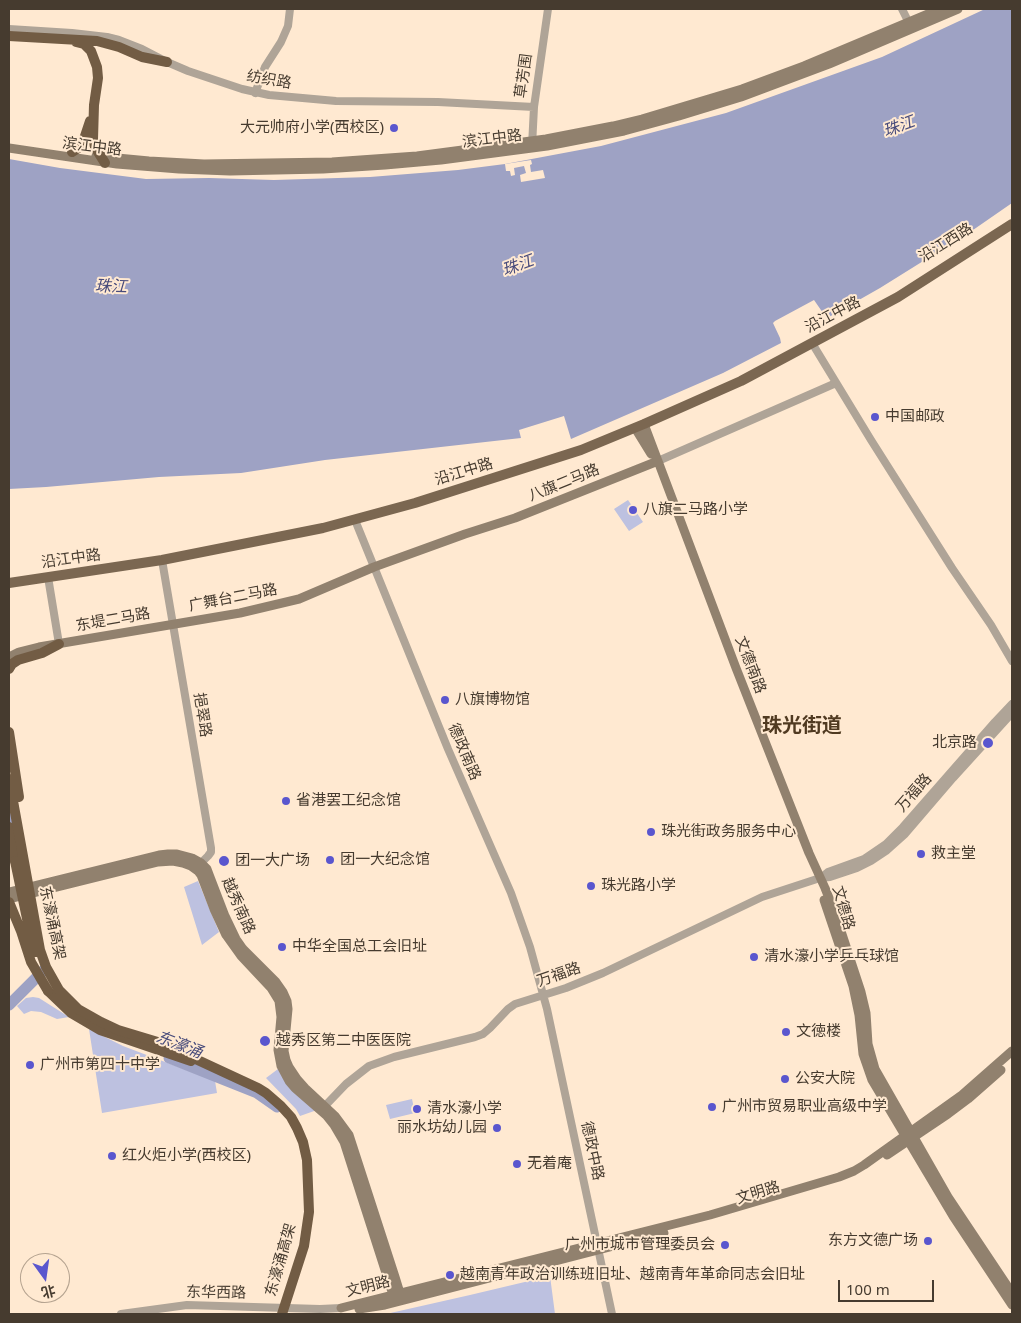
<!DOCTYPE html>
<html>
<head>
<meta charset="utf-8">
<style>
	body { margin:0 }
	#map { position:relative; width:1021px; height:1323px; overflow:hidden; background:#ffe9d1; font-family:"Noto Sans","Noto Sans SC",sans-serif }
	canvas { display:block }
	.frame { position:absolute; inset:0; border:10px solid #463b2f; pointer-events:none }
	.north { position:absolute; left:20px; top:1253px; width:50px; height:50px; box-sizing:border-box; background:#ffe9d1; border:1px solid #b5a390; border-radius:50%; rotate:166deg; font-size:14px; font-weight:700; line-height:20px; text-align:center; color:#463b2f }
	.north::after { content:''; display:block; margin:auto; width:18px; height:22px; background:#5a56ce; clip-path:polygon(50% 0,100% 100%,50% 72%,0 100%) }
	.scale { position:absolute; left:838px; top:1280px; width:96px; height:22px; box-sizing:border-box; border:2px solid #463b2f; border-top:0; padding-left:6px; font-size:15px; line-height:18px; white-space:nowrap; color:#463b2f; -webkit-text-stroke:4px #ffe9d1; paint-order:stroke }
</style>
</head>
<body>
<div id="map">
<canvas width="1021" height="1323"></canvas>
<div class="frame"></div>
<div class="north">北</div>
<div class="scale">100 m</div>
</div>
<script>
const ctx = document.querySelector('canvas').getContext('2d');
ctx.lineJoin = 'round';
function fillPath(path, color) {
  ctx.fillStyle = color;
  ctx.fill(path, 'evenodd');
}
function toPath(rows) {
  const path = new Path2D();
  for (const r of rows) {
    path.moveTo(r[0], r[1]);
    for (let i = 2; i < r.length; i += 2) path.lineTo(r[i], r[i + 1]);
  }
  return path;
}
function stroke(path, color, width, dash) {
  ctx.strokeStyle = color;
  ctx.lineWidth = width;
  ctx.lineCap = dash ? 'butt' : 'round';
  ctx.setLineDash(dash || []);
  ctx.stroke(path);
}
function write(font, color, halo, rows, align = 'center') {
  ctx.font = font + ' "Noto Sans","Noto Sans SC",sans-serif';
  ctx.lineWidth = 4;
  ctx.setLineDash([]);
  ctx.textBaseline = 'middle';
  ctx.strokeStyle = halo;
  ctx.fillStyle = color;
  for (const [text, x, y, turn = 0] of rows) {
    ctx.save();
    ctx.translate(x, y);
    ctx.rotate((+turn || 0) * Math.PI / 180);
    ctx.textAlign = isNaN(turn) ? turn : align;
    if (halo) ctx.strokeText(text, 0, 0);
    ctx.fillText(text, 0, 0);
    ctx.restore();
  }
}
const green = toPath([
	[628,500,643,522,629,531,614,509],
	[198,881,219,932,202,945,184,887],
	[33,997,39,998,69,1017,57,1019,41,1012,31,1011,24,1014,17,1006,26,998],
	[89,1029,123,1046,215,1081,217,1093,102,1113],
	[278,1069,287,1084,317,1110,300,1116,296,1109,266,1078],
	[412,1099,415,1113,390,1119,386,1105],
	[550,1276,555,1314,386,1314,470,1295]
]);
const water = toPath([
	[985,9,1012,9,1012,203,973,230,880,288,829,317,826,317,823,313,814,300,775,321,773,323,780,338,781,343,723,373,571,439,564,416,519,430,521,438,325,460,241,473,159,477,46,487,9,489,9,159,60,168,146,179,209,178,274,180,370,177,458,170,505,164,601,146,726,113,882,57]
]);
const pier = toPath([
	[531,160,532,164,530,165,531,172,543,170,545,178,521,182,520,175,526,173,524,166,514,168,515,175,511,176,510,171,506,171,505,164]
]);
const river = toPath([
	[9,803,14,837],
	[9,1005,44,970],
	[169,1058,257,1093,277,1107]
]);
const tertiary = toPath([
	[902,9,911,27],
	[9,29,72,33,107,37,119,40,142,49,167,62,188,71,242,89,269,95,336,101,438,102,534,107],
	[255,93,265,67,281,42,288,26,290,9],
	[532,146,534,107,548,9],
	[812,343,871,440,952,568,991,625,1012,661],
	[658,461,836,383],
	[355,520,448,749,511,893,530,947,547,1009,612,1314],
	[162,560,211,848,211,852,208,856,198,866],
	[48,577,59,644],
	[822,877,828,872,864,859,886,844,903,827,995,722,1012,704],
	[322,1109,346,1084,369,1066,394,1057,475,1037,483,1034,490,1028,508,1009,515,1004,566,988,603,973,762,897,820,878,830,877,857,868,871,861,886,851,905,834,953,778,1012,713],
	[121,1314,187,1305,320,1309,341,1308]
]);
const secondary = toPath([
	[9,148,117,164,179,169,230,171,323,169,385,165,441,160,547,146,624,131,679,116,741,97,829,64,958,9],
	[96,156,149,161,204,164,332,162,417,156,546,139,613,126,642,119,742,89,804,66,940,9],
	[644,424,736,668,809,853,825,888,835,913,861,992,866,1013,868,1044,875,1069,948,1197,1012,1293],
	[635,428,651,454],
	[9,657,19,652,39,647,240,613,299,599,374,567,465,534,515,518,658,461],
	[9,892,159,855,168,854,177,854,192,858,201,863,207,869,210,877,225,916,236,939,243,949,276,982,283,992,287,1001,288,1009,284,1051,286,1060,289,1067,297,1079,305,1088,335,1116,349,1135,395,1277,400,1293,399,1297],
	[9,899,158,862,173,861,183,863,191,866,198,871,201,875,214,909,226,935,241,956,271,988,279,1001,281,1017,278,1050,281,1066,289,1081,295,1088,326,1115,334,1125,344,1142,393,1295,396,1298],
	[824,900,853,986,859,1015,863,1054,872,1080,953,1216,1012,1305],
	[887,1155,948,1114,968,1099,1001,1070],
	[341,1308,710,1215,839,1177,854,1171,864,1165,962,1095,1012,1051],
	[359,1309,385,1305,664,1233]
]);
const primary = toPath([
	[9,583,162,560,323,528,415,503,581,450,644,424,741,381,898,297,1012,224]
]);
const trunk = toPath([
	[9,36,97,41,119,47,142,57,167,62],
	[76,42,84,44,91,51,97,67,98,78,94,105,93,139,95,147,105,163],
	[72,152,78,148,84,139,90,121],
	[9,669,12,664,18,660,42,653,59,644],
	[9,827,15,861],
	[48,991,71,1013,100,1030,191,1061]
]);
const trunkBridge = toPath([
	[9,732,19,797],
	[9,779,40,950,46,967,59,990,78,1009,101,1022,118,1030,161,1043,258,1088,266,1093,281,1106,291,1117,297,1128,303,1142,307,1160,309,1212,304,1246,282,1314],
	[15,861,30,933,36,952],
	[9,902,21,931,31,962,48,991]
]);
const markers = [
	[394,128,5,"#5a56ce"],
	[875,417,5,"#5a56ce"],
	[633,510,5,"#5a56ce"],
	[445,700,5,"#5a56ce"],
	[988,743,6,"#5a56ce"],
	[286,801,5,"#5a56ce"],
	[651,832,5,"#5a56ce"],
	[921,854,5,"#5a56ce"],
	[330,860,5,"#5a56ce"],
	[224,861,6,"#5a56ce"],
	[591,886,5,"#5a56ce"],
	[282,947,5,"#5a56ce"],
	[754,957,5,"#5a56ce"],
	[786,1032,5,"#5a56ce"],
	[265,1041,6,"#5a56ce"],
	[30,1065,5,"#5a56ce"],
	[785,1079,5,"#5a56ce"],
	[712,1107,5,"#5a56ce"],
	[417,1109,5,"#5a56ce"],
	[497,1128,5,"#5a56ce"],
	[112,1156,5,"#5a56ce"],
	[517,1164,5,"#5a56ce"],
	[928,1241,5,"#5a56ce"],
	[725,1245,5,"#5a56ce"],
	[450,1275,5,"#5a56ce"]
];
const streetNames = [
	["草芳围",524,76,-82],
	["纺织路",269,80,10],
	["滨江中路",492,139,-7],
	["滨江中路",92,147,7],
	["沿江西路",946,243,-32],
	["沿江中路",833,315,-28],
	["沿江中路",464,472,-17],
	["八旗二马路",564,483,-22],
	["沿江中路",71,559,-8],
	["广舞台二马路",233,598,-11],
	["东堤二马路",113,620,-10],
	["文德南路",750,665,69],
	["挹翠路",202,715,81],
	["德政南路",464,752,67],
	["万福路",914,793,-49],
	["越秀南路",238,906,66],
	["文德路",843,908,74],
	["东濠涌高架",52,923,78],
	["万福路",559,975,-19],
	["德政中路",592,1151,78],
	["文明路",758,1193,-17],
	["东濠涌高架",281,1260,-74],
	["文明路",368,1287,-14],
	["东华西路",216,1293,1]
];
const poiNames = [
	["大元帅府小学(西校区)",384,128,"right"],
	["中国邮政",885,417],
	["八旗二马路小学",643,510],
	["八旗博物馆",455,700],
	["北京路",977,743,"right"],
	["省港罢工纪念馆",296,801],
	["珠光街政务服务中心",661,832],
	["救主堂",931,854],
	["团一大纪念馆",340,860],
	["团一大广场",235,861],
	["珠光路小学",601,886],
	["中华全国总工会旧址",292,947],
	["清水濠小学乒乓球馆",764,957],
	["文徳楼",796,1032],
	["越秀区第二中医医院",276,1041],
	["广州市第四十中学",40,1065],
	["公安大院",795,1079],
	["广州市贸易职业高级中学",722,1107],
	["清水濠小学",427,1109],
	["丽水坊幼儿园",487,1128,"right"],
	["红火炬小学(西校区)",122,1156],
	["无着庵",527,1164],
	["东方文德广场",918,1241,"right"],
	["广州市城市管理委员会",715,1245,"right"],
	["越南青年政治训练班旧址、越南青年革命同志会旧址",460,1275]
];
const waterNames = [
	["珠江",899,127,-20],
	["珠江",518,266,-20],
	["珠江",111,287,2],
	["东濠涌",179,1045,21]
];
const districtNames = [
	["珠光街道",802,726]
];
fillPath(green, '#bdc1e0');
fillPath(water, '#9ea2c4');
fillPath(pier, '#ffe9d1');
stroke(river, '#9ea2c4', 11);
stroke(tertiary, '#afa497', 8);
stroke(secondary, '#91816e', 9);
stroke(primary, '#7b6751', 10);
stroke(trunk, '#725c44', 10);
stroke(trunkBridge, '#725c44', 10);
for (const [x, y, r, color] of markers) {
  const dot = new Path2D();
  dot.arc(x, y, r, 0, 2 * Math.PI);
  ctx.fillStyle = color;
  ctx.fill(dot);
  stroke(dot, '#ffe9d1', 2);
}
write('15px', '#463b2f', '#ffe9d1', streetNames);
write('15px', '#463b2f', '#ffe9d1', poiNames, 'left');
write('italic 16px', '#484b7b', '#ffe9d1', waterNames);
write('bold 20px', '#503a21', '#ffe9d1', districtNames);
</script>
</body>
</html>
